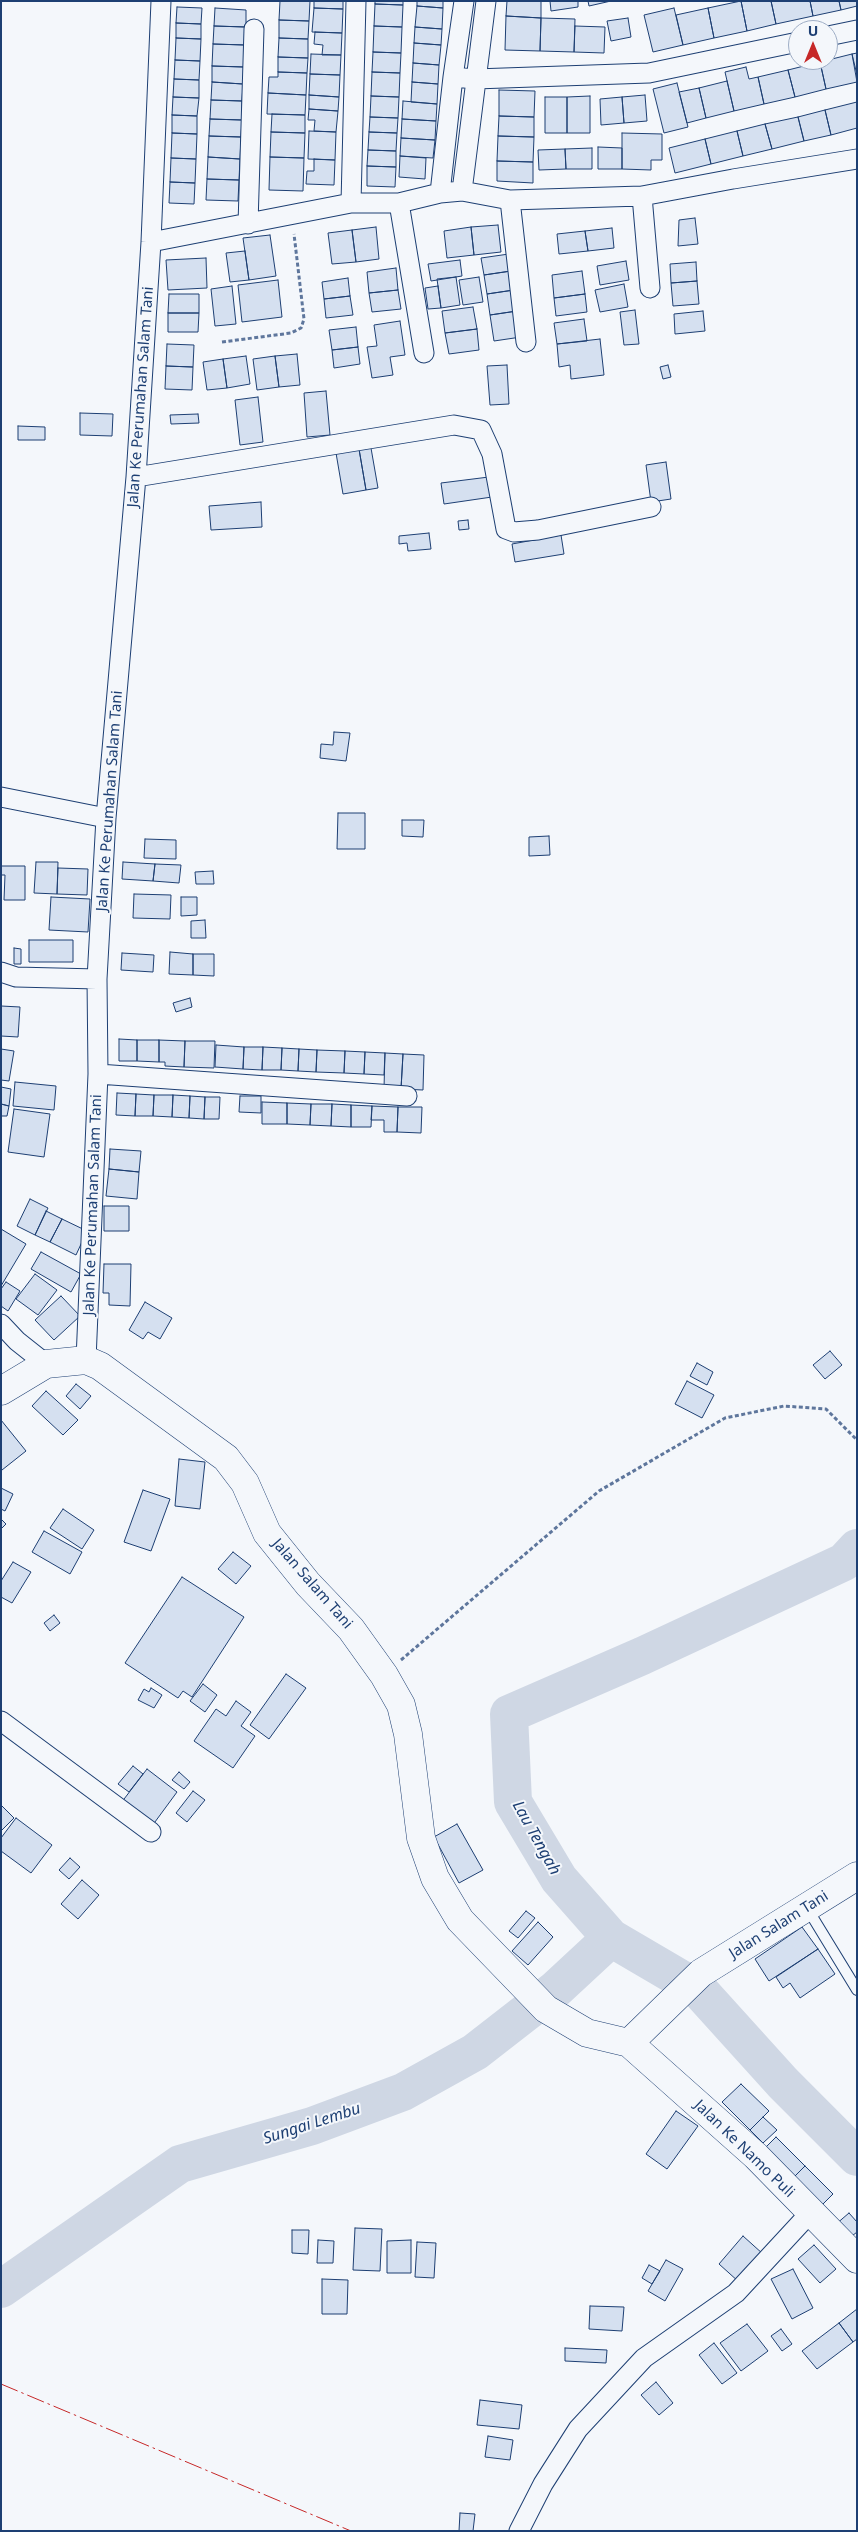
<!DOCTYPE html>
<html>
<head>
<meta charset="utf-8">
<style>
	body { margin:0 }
	#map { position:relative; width:858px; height:2532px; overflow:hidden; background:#f4f7fb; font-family:"Noto Sans",sans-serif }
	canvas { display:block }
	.frame { position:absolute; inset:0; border:2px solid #1d3f73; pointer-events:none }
	.north { position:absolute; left:788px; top:20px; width:50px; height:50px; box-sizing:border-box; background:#f4f7fb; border:1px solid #9eadc5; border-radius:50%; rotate:0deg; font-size:14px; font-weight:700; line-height:20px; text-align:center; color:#1d3f73 }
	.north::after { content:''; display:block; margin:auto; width:18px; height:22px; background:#c62828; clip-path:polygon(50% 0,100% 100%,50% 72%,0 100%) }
</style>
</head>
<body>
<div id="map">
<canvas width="858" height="2532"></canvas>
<div class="frame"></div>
<div class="north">U</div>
</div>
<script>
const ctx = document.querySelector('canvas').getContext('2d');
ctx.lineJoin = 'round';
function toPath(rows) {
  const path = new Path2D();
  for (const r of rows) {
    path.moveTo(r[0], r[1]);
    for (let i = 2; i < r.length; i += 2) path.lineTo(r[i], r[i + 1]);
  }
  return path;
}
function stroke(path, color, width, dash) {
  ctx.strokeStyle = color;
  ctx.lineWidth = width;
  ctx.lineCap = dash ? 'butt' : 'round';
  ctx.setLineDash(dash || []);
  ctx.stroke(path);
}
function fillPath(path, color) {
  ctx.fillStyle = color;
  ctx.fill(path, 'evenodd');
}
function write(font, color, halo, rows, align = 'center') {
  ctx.font = font + ' "Noto Sans",sans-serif';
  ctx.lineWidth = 4;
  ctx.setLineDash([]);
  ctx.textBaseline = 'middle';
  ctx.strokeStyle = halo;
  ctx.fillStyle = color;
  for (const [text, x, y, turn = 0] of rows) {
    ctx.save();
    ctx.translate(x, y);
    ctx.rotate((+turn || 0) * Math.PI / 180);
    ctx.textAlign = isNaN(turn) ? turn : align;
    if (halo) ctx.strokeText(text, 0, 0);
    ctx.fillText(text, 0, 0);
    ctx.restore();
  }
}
const river = toPath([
	[857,1548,844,1562,642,1656,509,1714,513,1802,559,1879,611,1938,698,1989,783,2083,857,2157],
	[1,2289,180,2164,312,2126,403,2092,475,2052,556,1989,611,1938]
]);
const building = toPath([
	[280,1,310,1,309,21,279,20,280,1],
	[314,1,343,1,343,9,314,8,314,1],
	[375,1,403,1,403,5,375,4,375,1],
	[417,1,443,1,443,8,417,6,417,1],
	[507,1,541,1,541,18,506,16,507,1],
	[550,1,578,1,578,7,551,11,550,1],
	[588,1,611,1,589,6,588,1],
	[741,1,771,1,776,24,747,31,741,1],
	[741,1,747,31,714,38,708,8,741,1],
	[771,1,810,1,813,16,776,24,771,1],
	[810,1,839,1,841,10,813,16,810,1],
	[839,1,857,1,857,6,841,10,839,1],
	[375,4,403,5,402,27,374,26,375,4],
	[417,6,443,8,442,29,415,27,417,6],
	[177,7,202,8,201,24,176,23,177,7],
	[215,8,246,10,246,27,214,26,215,8],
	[314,8,343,9,342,33,312,32,314,8],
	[674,8,683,45,653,52,644,15,674,8],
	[708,8,714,38,683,45,676,15,708,8],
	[506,16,541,18,540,51,505,50,506,16],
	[541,18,575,19,574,52,540,51,541,18],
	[628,18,631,37,611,41,607,21,628,18],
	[279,20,309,21,308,39,279,38,279,20],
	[176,23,201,24,201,39,176,38,176,23],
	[214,26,246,27,245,45,213,44,214,26],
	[374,26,402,27,401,53,373,52,374,26],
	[575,26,605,27,604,53,574,52,575,26],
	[415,27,442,29,441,45,414,43,415,27],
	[315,32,342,33,341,55,322,55,323,45,314,44,315,32],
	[176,38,201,39,200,61,175,60,176,38],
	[279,38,308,39,308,58,278,57,279,38],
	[414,43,441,45,439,65,413,63,414,43],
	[213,44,245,45,244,67,212,66,213,44],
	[373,52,401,53,400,73,372,72,373,52],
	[857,53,857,75,852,54,857,53],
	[311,54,341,55,340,75,310,74,311,54],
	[852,54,857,82,826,89,820,62,852,54],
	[278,57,308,58,307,73,278,72,278,57],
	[175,60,200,61,199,80,174,79,175,60],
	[820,62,826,89,795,97,788,70,820,62],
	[413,63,439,65,438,84,412,82,413,63],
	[212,66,244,67,243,84,212,82,212,66],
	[746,67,749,79,758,77,764,104,734,111,725,72,746,67],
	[788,70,795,97,764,104,758,77,788,70],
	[278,72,307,73,306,95,268,93,269,77,278,77,278,72],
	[372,72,400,73,399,97,371,96,372,72],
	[310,74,340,75,339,97,309,95,310,74],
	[174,79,199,80,199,98,173,97,174,79],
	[727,81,734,111,706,118,699,88,727,81],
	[212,82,243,84,242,101,211,100,212,82],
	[412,82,438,84,437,104,411,102,412,82],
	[677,83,688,127,664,133,653,89,677,83],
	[699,88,706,118,687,123,679,92,699,88],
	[499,90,535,91,534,117,499,116,499,90],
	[268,93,306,95,305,115,267,114,268,93],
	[309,95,339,97,338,111,309,109,309,95],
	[645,95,647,121,624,123,622,97,645,95],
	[371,96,399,97,398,118,370,117,371,96],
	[590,96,590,133,567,133,567,97,590,96],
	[173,97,199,98,197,116,172,115,173,97],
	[545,97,567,97,567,133,545,133,545,97],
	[622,97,624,123,601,125,600,99,622,97],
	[211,100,242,101,242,120,210,119,211,100],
	[403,101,437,104,436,121,402,119,403,101],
	[857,102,857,128,831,135,825,110,857,102],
	[309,109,338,111,336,132,314,131,315,120,308,120,309,109],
	[825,110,831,135,804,141,798,117,825,110],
	[272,114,305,115,305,133,271,132,272,114],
	[172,115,197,116,197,134,172,133,172,115],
	[499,116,534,117,534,137,498,136,499,116],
	[370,117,398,118,397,133,369,132,370,117],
	[798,117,804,141,772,149,765,124,798,117],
	[210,119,242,120,241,137,209,136,210,119],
	[402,119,436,121,435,140,401,138,402,119],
	[765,124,772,149,743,156,737,131,765,124],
	[309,131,336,132,335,160,308,159,309,131],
	[737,131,743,156,711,164,705,139,737,131],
	[271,132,305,133,304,158,270,157,271,132],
	[369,132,397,133,396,151,368,150,369,132],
	[172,133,197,134,196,159,171,158,172,133],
	[622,133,662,134,662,160,651,160,651,170,622,169,622,133],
	[209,136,241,137,240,159,208,157,209,136],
	[498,136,534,137,533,162,497,161,498,136],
	[401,138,435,140,433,158,400,156,401,138],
	[705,139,711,164,675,173,669,148,705,139],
	[598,147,622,148,622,169,598,169,598,147],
	[592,148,592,169,566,169,565,149,592,148],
	[565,149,566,169,539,170,538,150,565,149],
	[368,150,396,151,396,167,367,166,368,150],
	[400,156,426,158,425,179,399,177,400,156],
	[208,157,240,159,239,180,207,179,208,157],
	[270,157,304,158,303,191,269,190,270,157],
	[171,158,196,159,195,183,170,182,171,158],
	[314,159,335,160,334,185,306,184,307,171,314,171,314,159],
	[497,161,533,162,533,183,497,181,497,161],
	[367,166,396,167,395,187,367,186,367,166],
	[207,179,239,180,238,201,206,200,207,179],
	[170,182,195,183,194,204,169,203,170,182],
	[695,218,698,244,678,246,679,220,695,218],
	[498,225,501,252,474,255,471,227,498,225],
	[376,227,379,259,356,262,352,230,376,227],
	[471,227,474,255,447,258,444,231,471,227],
	[612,228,614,248,588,251,585,231,612,228],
	[352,230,356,262,332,264,328,233,352,230],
	[585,231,588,251,559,254,557,234,585,231],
	[270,235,276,276,249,280,243,238,270,235],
	[245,251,249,280,230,282,226,253,245,251],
	[509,254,511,271,484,275,481,258,509,254],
	[206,258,207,288,168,290,166,260,206,258],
	[460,260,462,276,431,281,428,264,460,260],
	[626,261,629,280,600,285,597,266,626,261],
	[696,262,697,281,671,283,670,264,696,262],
	[396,268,398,290,369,293,367,272,396,268],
	[511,271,514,290,487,294,484,275,511,271],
	[582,271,585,294,554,298,552,275,582,271],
	[456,277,460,305,441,308,437,279,456,277],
	[479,277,483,302,463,305,459,280,479,277],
	[348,278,350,296,324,299,322,282,348,278],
	[278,280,282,317,242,322,238,285,278,280],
	[697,281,699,304,673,306,671,283,697,281],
	[624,284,628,307,600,312,595,290,624,284],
	[232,286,236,324,215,326,211,289,232,286],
	[438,286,441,308,428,309,425,288,438,286],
	[398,290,401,309,372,312,369,293,398,290],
	[514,290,517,311,490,315,487,294,514,290],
	[169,294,199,294,199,313,168,313,169,294],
	[585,294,587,312,556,316,554,298,585,294],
	[350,296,353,315,326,318,324,299,350,296],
	[473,307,477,329,445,333,442,311,473,307],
	[635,310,639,344,624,345,620,312,635,310],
	[517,311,521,337,494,341,490,315,517,311],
	[703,311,705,331,675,334,674,314,703,311],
	[168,313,199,313,198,332,168,332,168,313],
	[584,319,587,341,557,344,554,323,584,319],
	[400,321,405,355,390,357,393,375,372,378,367,347,377,346,374,325,400,321],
	[356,327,358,347,332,350,329,330,356,327],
	[477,329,479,350,449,354,445,333,477,329],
	[600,339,604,375,571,379,570,365,559,367,557,344,600,339],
	[167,344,194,345,193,367,166,366,167,344],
	[358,347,360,364,334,368,332,350,358,347],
	[297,354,300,385,279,387,275,356,297,354],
	[246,356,250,384,227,388,223,359,246,356],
	[275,356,279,387,257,390,253,359,275,356],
	[223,359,227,388,207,390,203,362,223,359],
	[507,365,509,404,490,405,487,366,507,365],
	[668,365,671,377,663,379,660,367,668,365],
	[166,366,193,367,192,390,165,389,166,366],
	[326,391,330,435,307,437,304,393,326,391],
	[258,397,263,442,240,445,235,400,258,397],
	[80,413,113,414,112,436,80,435,80,413],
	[198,414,199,423,171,424,170,415,198,414],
	[18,426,45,427,45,440,18,440,18,426],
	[371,448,378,488,366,490,359,449,371,448],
	[359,449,366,490,343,494,336,453,359,449],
	[666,462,671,499,651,502,646,465,666,462],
	[489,477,492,497,444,504,441,483,489,477],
	[261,502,262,527,211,530,209,506,261,502],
	[468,520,469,529,459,530,458,521,468,520],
	[429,533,431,549,408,551,407,543,399,544,399,536,429,533],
	[561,535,564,554,515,562,512,544,561,535],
	[334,732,350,733,346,761,320,758,321,744,333,745,334,732],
	[338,813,365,813,365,849,337,849,338,813],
	[402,820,424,820,423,837,402,836,402,820],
	[549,836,550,855,529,856,529,837,549,836],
	[145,839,176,840,176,859,144,858,145,839],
	[36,862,58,862,57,894,34,893,36,862],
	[123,862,155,864,153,881,122,879,123,862],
	[155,864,181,865,179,883,153,881,155,864],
	[1,866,25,866,25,900,4,900,5,875,1,875,1,866],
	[58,868,88,869,87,895,57,894,58,868],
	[213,871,214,884,196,884,195,872,213,871],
	[134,894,171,895,170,919,133,918,134,894],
	[51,897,90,899,88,932,49,930,51,897],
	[181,897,197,897,197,915,181,916,181,897],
	[205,920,206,938,191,938,191,921,205,920],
	[29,940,73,940,73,962,29,962,29,940],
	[14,948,21,949,21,964,14,964,14,948],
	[170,952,193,954,193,975,169,974,170,952],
	[122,953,154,955,153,972,121,970,122,953],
	[193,954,214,954,214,976,193,975,193,954],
	[190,998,192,1007,176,1012,173,1003,190,998],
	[1,1006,20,1007,18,1037,1,1036,1,1006],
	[119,1039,137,1040,137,1061,119,1061,119,1039],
	[137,1040,159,1040,159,1062,137,1061,137,1040],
	[159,1040,185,1041,184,1067,165,1066,165,1062,159,1062,159,1040],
	[185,1041,215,1041,214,1068,184,1067,185,1041],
	[216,1045,244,1047,243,1069,215,1067,216,1045],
	[244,1047,263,1047,262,1070,243,1069,244,1047],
	[263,1047,282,1048,281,1070,262,1070,263,1047],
	[282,1048,299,1049,298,1071,281,1070,282,1048],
	[1,1049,14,1051,9,1081,1,1080,1,1049],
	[299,1049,317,1050,316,1072,298,1071,299,1049],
	[317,1050,345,1051,344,1073,316,1072,317,1050],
	[345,1051,365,1052,364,1074,344,1073,345,1051],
	[365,1052,385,1053,384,1075,364,1074,365,1052],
	[385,1053,403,1054,401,1089,384,1088,385,1053],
	[403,1054,424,1055,423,1090,401,1089,403,1054],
	[15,1082,56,1086,54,1110,13,1106,15,1082],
	[1,1087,11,1089,9,1106,1,1104,1,1087],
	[117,1093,136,1094,135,1116,116,1115,117,1093],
	[136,1094,154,1095,153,1116,135,1116,136,1094],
	[154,1095,173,1095,172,1117,153,1116,154,1095],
	[173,1095,190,1096,189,1118,172,1117,173,1095],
	[190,1096,205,1097,204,1119,189,1118,190,1096],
	[240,1096,261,1096,261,1113,239,1112,240,1096],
	[205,1097,220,1097,219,1119,204,1119,205,1097],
	[262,1102,287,1103,287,1124,262,1124,262,1102],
	[287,1103,311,1104,310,1125,287,1124,287,1103],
	[1,1104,9,1106,7,1116,1,1116,1,1104],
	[311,1104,332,1104,331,1126,310,1125,311,1104],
	[332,1104,351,1105,351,1127,331,1126,332,1104],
	[351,1105,372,1106,371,1127,351,1127,351,1105],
	[372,1106,398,1107,397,1132,384,1132,384,1120,371,1120,372,1106],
	[398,1107,422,1107,421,1133,397,1132,398,1107],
	[14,1109,50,1114,44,1157,8,1152,14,1109],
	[110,1149,141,1151,139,1172,109,1169,110,1149],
	[109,1169,139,1172,137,1199,106,1196,109,1169],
	[30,1199,48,1208,35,1235,17,1226,30,1199],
	[104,1206,129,1206,129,1231,104,1231,104,1206],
	[46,1211,62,1219,50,1242,35,1235,46,1211],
	[62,1219,87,1231,76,1255,50,1242,62,1219],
	[1,1229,26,1244,1,1286,1,1229],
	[41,1252,81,1274,71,1292,31,1269,41,1252],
	[104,1264,131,1264,130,1306,109,1305,109,1293,103,1293,104,1264],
	[35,1274,57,1290,38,1315,16,1299,35,1274],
	[6,1282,20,1291,8,1311,1,1306,1,1289,6,1282],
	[61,1296,80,1316,54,1340,35,1320,61,1296],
	[145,1302,172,1318,160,1339,148,1332,143,1339,129,1330,145,1302],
	[830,1351,842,1365,825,1379,813,1365,830,1351],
	[697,1363,713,1372,707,1385,690,1376,697,1363],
	[687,1381,714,1395,702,1418,675,1404,687,1381],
	[76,1384,91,1396,80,1409,66,1396,76,1384],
	[46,1391,78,1420,63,1435,32,1406,46,1391],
	[1,1420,26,1451,2,1470,1,1469,1,1420],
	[179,1459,205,1462,200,1509,175,1506,179,1459],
	[1,1488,13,1494,5,1511,1,1509,1,1488],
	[143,1490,170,1499,151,1551,124,1542,143,1490],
	[63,1509,94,1530,82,1549,50,1528,63,1509],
	[1,1519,6,1524,1,1529,1,1519],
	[44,1531,82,1552,70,1574,32,1552,44,1531],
	[233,1552,251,1566,236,1584,218,1569,233,1552],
	[13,1562,31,1572,12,1603,1,1597,1,1581,13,1562],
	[182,1577,244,1617,192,1697,183,1691,178,1698,125,1663,182,1577],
	[54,1615,60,1623,50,1631,44,1623,54,1615],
	[286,1674,306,1688,269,1739,250,1725,286,1674],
	[203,1684,217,1695,205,1712,190,1701,203,1684],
	[151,1688,162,1695,154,1708,138,1700,144,1689,149,1692,151,1688],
	[236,1701,251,1712,241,1726,255,1736,233,1768,194,1741,216,1709,226,1716,236,1701],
	[133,1766,143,1774,129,1792,118,1784,133,1766],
	[147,1769,177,1792,152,1826,121,1803,147,1769],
	[179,1772,190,1782,184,1789,172,1780,179,1772],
	[193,1791,205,1800,187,1822,176,1813,193,1791],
	[1,1805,14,1818,1,1831,1,1805],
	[16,1818,52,1845,31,1873,1,1851,1,1838,16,1818],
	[457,1824,483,1870,459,1883,434,1837,457,1824],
	[70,1858,80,1867,69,1879,59,1870,70,1858],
	[82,1880,99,1895,78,1919,61,1904,82,1880],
	[526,1911,535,1918,518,1938,509,1931,526,1911],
	[538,1922,553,1937,528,1965,512,1951,538,1922],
	[802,1927,818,1949,769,1981,755,1959,802,1927],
	[818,1949,835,1974,800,1998,790,1983,783,1988,776,1977,818,1949],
	[741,2084,769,2111,750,2130,722,2102,741,2084],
	[676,2111,698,2126,667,2169,646,2154,676,2111],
	[763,2117,777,2130,763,2143,750,2130,763,2117],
	[776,2137,805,2166,794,2177,765,2148,776,2137],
	[805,2166,833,2194,822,2205,794,2177,805,2166],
	[849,2213,857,2222,857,2232,847,2240,835,2225,849,2213],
	[355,2228,382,2229,380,2271,353,2270,355,2228],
	[292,2230,309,2230,308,2254,292,2253,292,2230],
	[743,2236,763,2254,739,2282,719,2264,743,2236],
	[318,2240,334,2241,333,2263,317,2263,318,2240],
	[411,2240,411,2273,387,2273,387,2241,411,2240],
	[417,2242,436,2243,434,2278,415,2277,417,2242],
	[814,2245,836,2269,820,2283,798,2259,814,2245],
	[666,2260,683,2269,665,2301,648,2291,666,2260],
	[649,2265,660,2271,652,2284,642,2278,649,2265],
	[793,2269,813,2308,792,2319,771,2279,793,2269],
	[322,2279,348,2280,347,2314,322,2314,322,2279],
	[590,2306,624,2307,622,2331,589,2329,590,2306],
	[857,2309,857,2339,853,2342,839,2323,857,2309],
	[839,2323,853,2342,817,2369,802,2351,839,2323],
	[747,2324,768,2351,741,2371,720,2343,747,2324],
	[781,2329,792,2344,782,2351,771,2336,781,2329],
	[714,2343,737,2373,722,2384,699,2355,714,2343],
	[565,2348,607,2350,606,2363,565,2361,565,2348],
	[656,2382,673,2403,659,2415,641,2395,656,2382],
	[480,2400,522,2405,519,2429,477,2425,480,2400],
	[488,2436,513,2440,510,2460,485,2457,488,2436],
	[460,2513,475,2514,473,2531,459,2531,460,2513]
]);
const path = toPath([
	[222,342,291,333,301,328,304,319,294,234],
	[401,1660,599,1491,725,1418,784,1406,826,1409,857,1440]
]);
const lane = toPath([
	[807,1908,857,1990]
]);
const street = toPath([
	[828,36,857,30],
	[453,77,475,79,649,73,798,42],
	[462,191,486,1],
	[440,193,453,77,464,1],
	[642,196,650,288],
	[510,200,526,342],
	[351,203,356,1],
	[399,203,424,353],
	[248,224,254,29],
	[151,242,351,203,399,203,440,193,462,191,510,200,642,196,733,179,857,159],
	[136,477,454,425,481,430,492,454,506,529,514,532,538,530,651,507],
	[1,797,106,818],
	[1,972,16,977,97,979],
	[98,1074,407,1096],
	[1,1324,17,1341,46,1364],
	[86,1360,98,1074,97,979,106,818,136,477,151,242,161,1],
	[1,1721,151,1832],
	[519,2531,543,2484,578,2429,644,2358,736,2293,810,2213]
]);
const secondary = toPath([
	[1,1391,46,1364,86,1360,100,1366,226,1458,245,1483,267,1533,308,1584,351,1629,384,1675,401,1705,408,1734,421,1838,435,1878,460,1920,546,2009,587,2033,629,2043,756,2156,857,2259],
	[629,2043,701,1973,857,1876]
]);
const power = toPath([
	[1,2384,351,2531]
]);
const streetNames = [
	["Jalan Ke Perumahan Salam Tani",141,397,-86],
	["Jalan Ke Perumahan Salam Tani",110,801,-86],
	["Jalan Ke Perumahan Salam Tani",93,1205,-88],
	["Jalan Salam Tani",312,1584,49],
	["Jalan Salam Tani",779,1925,-32],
	["Jalan Ke Namo Puli",744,2149,44]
];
const waterNames = [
	["Lau Tengah",536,1838,61],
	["Sungai Lembu",312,2124,-18]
];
stroke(river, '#cfd7e4', 38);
fillPath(building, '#d5e0f0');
stroke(building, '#1d3f73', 1);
stroke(lane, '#1d3f73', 12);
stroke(street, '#1d3f73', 21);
stroke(secondary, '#1d3f73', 29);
stroke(path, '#5e769c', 3, [4, 2.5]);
stroke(lane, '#f4f7fb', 10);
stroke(street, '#f4f7fb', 19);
stroke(secondary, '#f4f7fb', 28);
stroke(power, '#c62828', 1, [18, 4, 2.5, 4]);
write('15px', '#1d3f73', '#f4f7fb', streetNames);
write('italic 16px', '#1d3f73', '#f4f7fb', waterNames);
</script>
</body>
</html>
